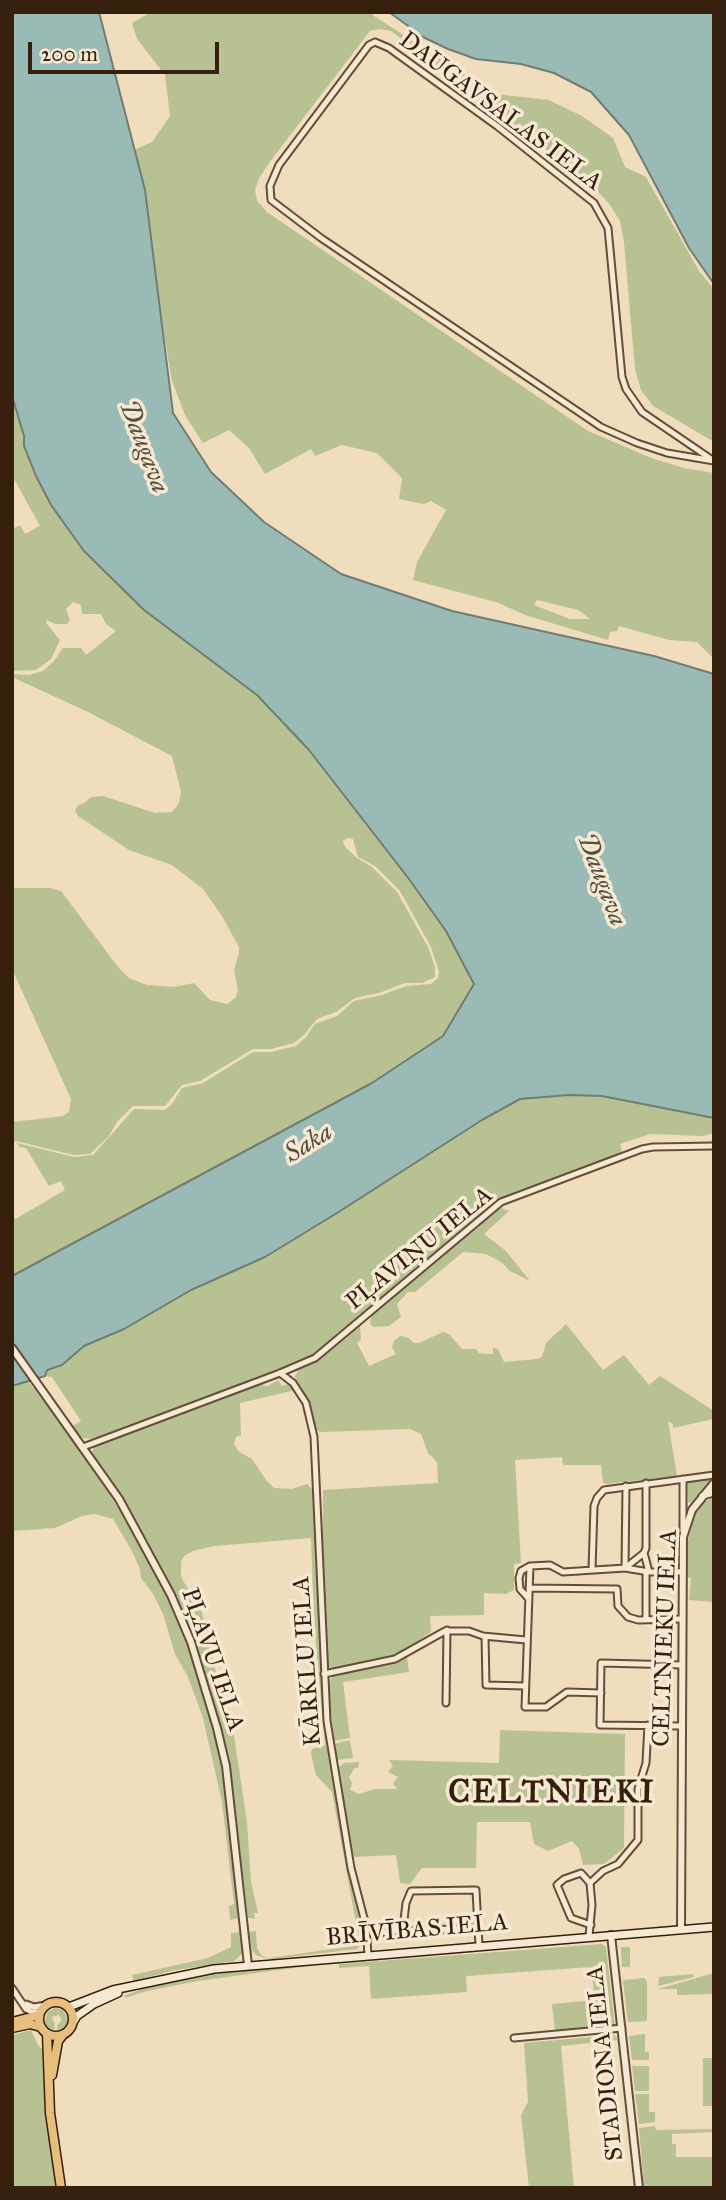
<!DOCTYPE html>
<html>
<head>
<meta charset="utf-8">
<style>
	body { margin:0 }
	#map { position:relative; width:726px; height:2200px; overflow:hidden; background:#f0ddbd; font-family:"IM FELL Great Primer",serif }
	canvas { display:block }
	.frame { position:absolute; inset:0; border:14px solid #371f0d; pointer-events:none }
	.scale { position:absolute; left:28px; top:42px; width:191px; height:32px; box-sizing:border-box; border:4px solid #371f0d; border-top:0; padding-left:9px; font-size:21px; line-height:24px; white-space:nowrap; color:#371f0d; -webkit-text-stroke:5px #f5e9d4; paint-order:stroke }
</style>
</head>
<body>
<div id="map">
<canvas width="726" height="2200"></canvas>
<div class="frame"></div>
<div class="scale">200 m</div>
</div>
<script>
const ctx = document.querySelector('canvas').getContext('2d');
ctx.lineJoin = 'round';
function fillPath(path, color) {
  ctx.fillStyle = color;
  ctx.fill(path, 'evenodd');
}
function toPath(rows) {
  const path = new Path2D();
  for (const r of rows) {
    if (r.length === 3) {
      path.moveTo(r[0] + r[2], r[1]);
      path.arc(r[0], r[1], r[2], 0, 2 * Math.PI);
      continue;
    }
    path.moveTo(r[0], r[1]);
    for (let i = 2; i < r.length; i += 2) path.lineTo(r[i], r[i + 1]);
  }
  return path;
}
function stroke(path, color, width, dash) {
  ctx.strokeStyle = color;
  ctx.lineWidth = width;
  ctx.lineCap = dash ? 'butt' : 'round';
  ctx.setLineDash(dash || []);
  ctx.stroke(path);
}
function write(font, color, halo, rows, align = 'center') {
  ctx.font = font + ' "IM FELL Great Primer",serif';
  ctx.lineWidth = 7;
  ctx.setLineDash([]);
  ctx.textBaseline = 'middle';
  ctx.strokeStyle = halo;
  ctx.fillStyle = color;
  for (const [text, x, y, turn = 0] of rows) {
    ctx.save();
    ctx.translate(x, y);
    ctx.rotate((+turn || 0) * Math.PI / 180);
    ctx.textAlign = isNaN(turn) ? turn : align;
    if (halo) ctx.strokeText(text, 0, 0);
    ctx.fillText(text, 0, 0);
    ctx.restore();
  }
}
const green = toPath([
	[151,12,368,12,495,94,549,100,582,116,613,138,625,167,646,177,699,271,714,289,714,442,653,406,641,390,635,369,624,242,620,221,610,205,593,186,391,31,379,29,370,31,272,159,259,178,255,190,257,201,267,212,588,431,654,459,684,468,714,473,714,659,697,642,669,640,619,626,617,631,610,632,608,640,525,615,499,603,413,580,417,562,446,510,431,501,424,504,399,499,402,478,377,453,342,445,315,456,311,449,265,474,249,448,229,430,203,443,185,415,172,381,157,292,145,190,134,150,152,142,170,116,165,75,137,39,132,23],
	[537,600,578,610,590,619,570,619,534,605],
	[12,396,24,436,24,446,36,476,51,505,84,551,144,610,257,694,581,977,12,1276,12,1221,65,1190,61,1181,49,1186,26,1148,19,1147,17,1143,74,1157,93,1155,134,1109,165,1110,172,1104,182,1088,203,1083,253,1052,271,1052,296,1046,306,1037,315,1024,337,1016,354,1001,382,995,406,986,431,984,438,978,439,972,431,947,400,891,375,866,358,857,353,839,347,838,343,841,345,847,357,858,372,867,397,892,428,947,435,967,435,977,422,983,405,983,379,993,355,998,336,1012,317,1019,304,1035,294,1043,271,1049,253,1049,200,1081,182,1085,165,1106,133,1106,117,1122,109,1136,90,1154,74,1155,12,1140,12,1122,63,1116,69,1112,71,1099,12,969,12,888,50,888,61,891,118,967,129,978,147,985,174,987,194,983,210,1000,227,1004,236,997,238,990,234,970,239,953,239,947,222,916,203,889,172,865,129,850,78,816,75,810,78,805,84,803,91,797,103,796,155,813,172,812,179,803,181,792,172,756,88,712,12,677,12,674,29,675,43,671,54,661,63,648,81,648,86,655,116,631,106,624,101,614,82,614,81,605,73,602,66,609,70,620,67,624,55,624,47,620,46,623,60,640,51,659,36,670,12,671,12,529,20,525,25,534,40,526,12,475],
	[569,1095,602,1096,714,1118,714,1133,703,1136,650,1134,620,1144,623,1154,513,1196,465,1227,323,1349,294,1365,95,1439,82,1438,72,1426,81,1421,52,1377,45,1376,46,1370,62,1365,84,1346,124,1329,520,1099],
	[501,1208,509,1211,484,1234,506,1251,530,1281,510,1271,501,1262,486,1254,463,1252,415,1292,408,1292,397,1304,401,1317,389,1326,374,1327,370,1324,371,1316,483,1221],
	[566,1324,603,1370,624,1355,649,1385,660,1376,714,1411,714,1419,709,1420,673,1428,673,1424,668,1421,677,1476,606,1484,603,1483,601,1465,563,1465,562,1457,515,1460,521,1563,514,1564,514,1590,506,1594,484,1593,484,1615,430,1616,431,1632,398,1655,335,1669,328,1666,321,1527,323,1526,323,1490,438,1483,437,1462,428,1453,421,1434,410,1429,320,1432,315,1430,311,1406,296,1383,295,1376,299,1369,323,1357,360,1326,361,1339,357,1343,369,1366,396,1354,392,1347,394,1341,400,1336,409,1338,414,1343,419,1343,443,1332,449,1334,462,1349,476,1349,479,1353,487,1354,493,1354,493,1348,498,1349,504,1362,537,1359,542,1357,546,1343],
	[278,1380,282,1386,292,1383,296,1390,240,1403,241,1435,236,1437,234,1444,239,1452,252,1459,266,1480,274,1488,292,1489,307,1484,314,1491,316,1572,325,1734,347,1869,362,1929,362,1943,357,1949,272,1959,262,1957,256,1955,252,1950,249,1932,256,1931,257,1948,262,1956,269,1958,360,1945,332,1792,316,1775,311,1754,312,1749,325,1745,314,1622,311,1538,214,1546,193,1551,184,1556,181,1562,181,1577,202,1613,224,1707,233,1729,247,1822,251,1882,258,1913,254,1913,255,1919,248,1918,232,1781,221,1732,200,1661,183,1615,156,1558,92,1453,94,1447,115,1436,263,1383,264,1386,268,1386],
	[28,1381,72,1437,128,1523,151,1564,182,1628,203,1693,224,1773,240,1918,230,1920,229,1906,234,1904,222,1802,203,1718,188,1677,175,1654,163,1614,153,1594,141,1578,140,1569,132,1551,113,1519,95,1514,82,1516,55,1528,12,1531,12,1386],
	[713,1477,691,1503,688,1502,687,1480],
	[714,1496,714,1602,689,1600,691,1579,688,1577,686,1559,690,1524,698,1507],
	[407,1657,409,1672,343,1682,350,1738,333,1741,329,1683,333,1676,393,1664],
	[500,1730,625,1734,624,1848,604,1864,583,1865,579,1849,572,1841,548,1851,534,1844,530,1822,477,1822,476,1868,422,1868,410,1884,400,1883,396,1855,354,1857,343,1805,339,1767,344,1763,359,1762,358,1768,355,1768,349,1777,352,1783,350,1790,359,1794,375,1789,397,1789,393,1783,398,1777,388,1772,393,1766,389,1760,499,1763],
	[350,1740,353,1758,337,1760,334,1744],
	[241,1932,243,1953,234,1961,171,1971,134,1981,132,1975,208,1958,231,1947,231,1933],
	[602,1944,606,1947,615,2026,555,2032,552,2004,595,2000,591,1967,466,1976,467,1992,371,1999,369,1966,339,1968,339,1964],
	[621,1947,630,1947,630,1967,622,1967],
	[305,1965,308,1966,198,1981,147,1991,125,1998,124,1996,152,1985,202,1975],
	[714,1973,714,1994,677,1995,677,1989,658,1989],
	[693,1974,694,1977,658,1986,659,1977],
	[645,1978,647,1982,647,2021,628,2022,623,1980],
	[55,2008,62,2009,68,2018,66,2027,60,2031,57,2032,57,2025,62,2020,59,2015,52,2017,55,2024,54,2031,47,2027,45,2021,47,2012],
	[31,2030,38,2045,44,2051,44,2105,56,2188,12,2188,12,2035],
	[645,2034,645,2052,649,2052,649,2060,632,2060,629,2036],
	[614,2035,618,2040,561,2046,574,2188,529,2188,521,2115,528,2102,524,2043],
	[703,2058,714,2058,714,2106,703,2106],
	[632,2066,649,2066,649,2091,635,2091],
	[635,2094,649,2094,649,2112,655,2112,655,2122,639,2124],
	[655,2126,656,2130,714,2129,714,2132,672,2134,672,2144,676,2144,676,2157,714,2157,714,2188,644,2188,639,2128]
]);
const water = toPath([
	[12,12,99,12,145,190,173,413,211,472,264,522,341,574,452,611,654,656,714,674,714,1118,602,1096,569,1095,520,1099,482,1120,337,1213,265,1257,191,1290,124,1329,84,1346,62,1365,47,1370,45,1376,12,1386,12,1276,372,1083,443,1036,474,984,446,931,409,879,309,750,257,695,144,610,84,551,51,505,36,476,24,446,24,436,12,396,12,12],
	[389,12,714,12,714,284,689,248,629,135,591,92,554,73,521,64,476,59,448,49,423,37,389,12]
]);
const minor = toPath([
	[711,459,642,412,626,389,622,377,608,228,594,203,497,126,389,48,375,42,369,45,279,165,270,186,271,200,321,238,601,427,637,443,667,453,714,461],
	[280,1373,293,1383,306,1403,314,1437,327,1721,351,1868,366,1926,368,1955],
	[83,1447,280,1373,315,1358,501,1202,642,1149,653,1147,714,1146],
	[683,1479,683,1531],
	[646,1483,646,1548,644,1553,649,1572],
	[626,1486,625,1568,644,1553],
	[702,1496,714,1493],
	[592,1570,594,1506,597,1498,604,1490,714,1475],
	[529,1588,617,1589,618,1606,628,1617,638,1620,682,1619],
	[528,1598,520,1589,519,1578,521,1571,530,1566],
	[646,1620,646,1572],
	[485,1637,486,1685,525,1686],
	[681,1665,601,1663,600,1725,682,1726],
	[324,1674,395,1659,445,1631,469,1631,483,1636,526,1640],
	[601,1693,567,1692,546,1707,525,1707,530,1566,550,1565,563,1572,625,1568,649,1572,683,1572],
	[446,1703,447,1630],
	[590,1883,581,1873,564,1879,557,1885,571,1918,591,1925],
	[366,1926,378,1928,393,1938,402,1937,406,1903,411,1891,476,1890,478,1928,404,1931],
	[478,1928,479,1945],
	[589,1936,592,1905,590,1883,603,1871,618,1864,638,1840,638,1789,646,1763,648,1725],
	[12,1988,26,2009,32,2012,39,2012],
	[26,2004,34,2007,46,2005],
	[514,2038,622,2028]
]);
const tertiary = toPath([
	[12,1348,119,1499,171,1595,191,1642,217,1728,226,1766,248,1965],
	[681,1929,683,1537,692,1510,714,1483],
	[611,1935,639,2188]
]);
const secondary = toPath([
	[69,2007,113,1990,214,1969,714,1927],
	[74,2021,77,2016,94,2004,118,1993]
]);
const primary = toPath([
	[56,2019,17],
	[12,2022,39,2015],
	[12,2028,30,2024,41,2027],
	[47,2034,50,2113,61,2188],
	[52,2075,58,2041,62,2036]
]);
const streetNames = [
	["DAUGAVSALAS IELA",500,112,37],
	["PĻAVIŅU IELA",420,1249,-39],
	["CELTNIEKU IELA",666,1638,-88],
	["PĻAVU IELA",212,1660,71],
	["KĀRKLU IELA",308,1661,-94],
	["BRĪVĪBAS IELA",417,1931,-5],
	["STADIONA IELA",606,2063,-96]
];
const waterNames = [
	["Daugava",143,447,69],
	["Daugava",601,880,69],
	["Saka",309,1144,-32]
];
const districtNames = [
	["CELTNIEKI",552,1794]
];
fillPath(green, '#b8c192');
fillPath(water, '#9abbb5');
stroke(water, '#727d72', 2);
stroke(minor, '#654e39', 9);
stroke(tertiary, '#654e39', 10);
stroke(secondary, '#371f0d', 10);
stroke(primary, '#371f0d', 11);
stroke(minor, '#f5e9d4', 5);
stroke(tertiary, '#f5e9d4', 6);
stroke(secondary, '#f5e9d4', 7);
stroke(primary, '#e8be7e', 8);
write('24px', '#371f0d', '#f5e9d4', streetNames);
write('italic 26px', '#554e3f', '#f5e9d4', waterNames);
ctx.letterSpacing = '2px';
write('bold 32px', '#371f0d', '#f5e9d4', districtNames);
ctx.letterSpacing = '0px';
</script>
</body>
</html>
